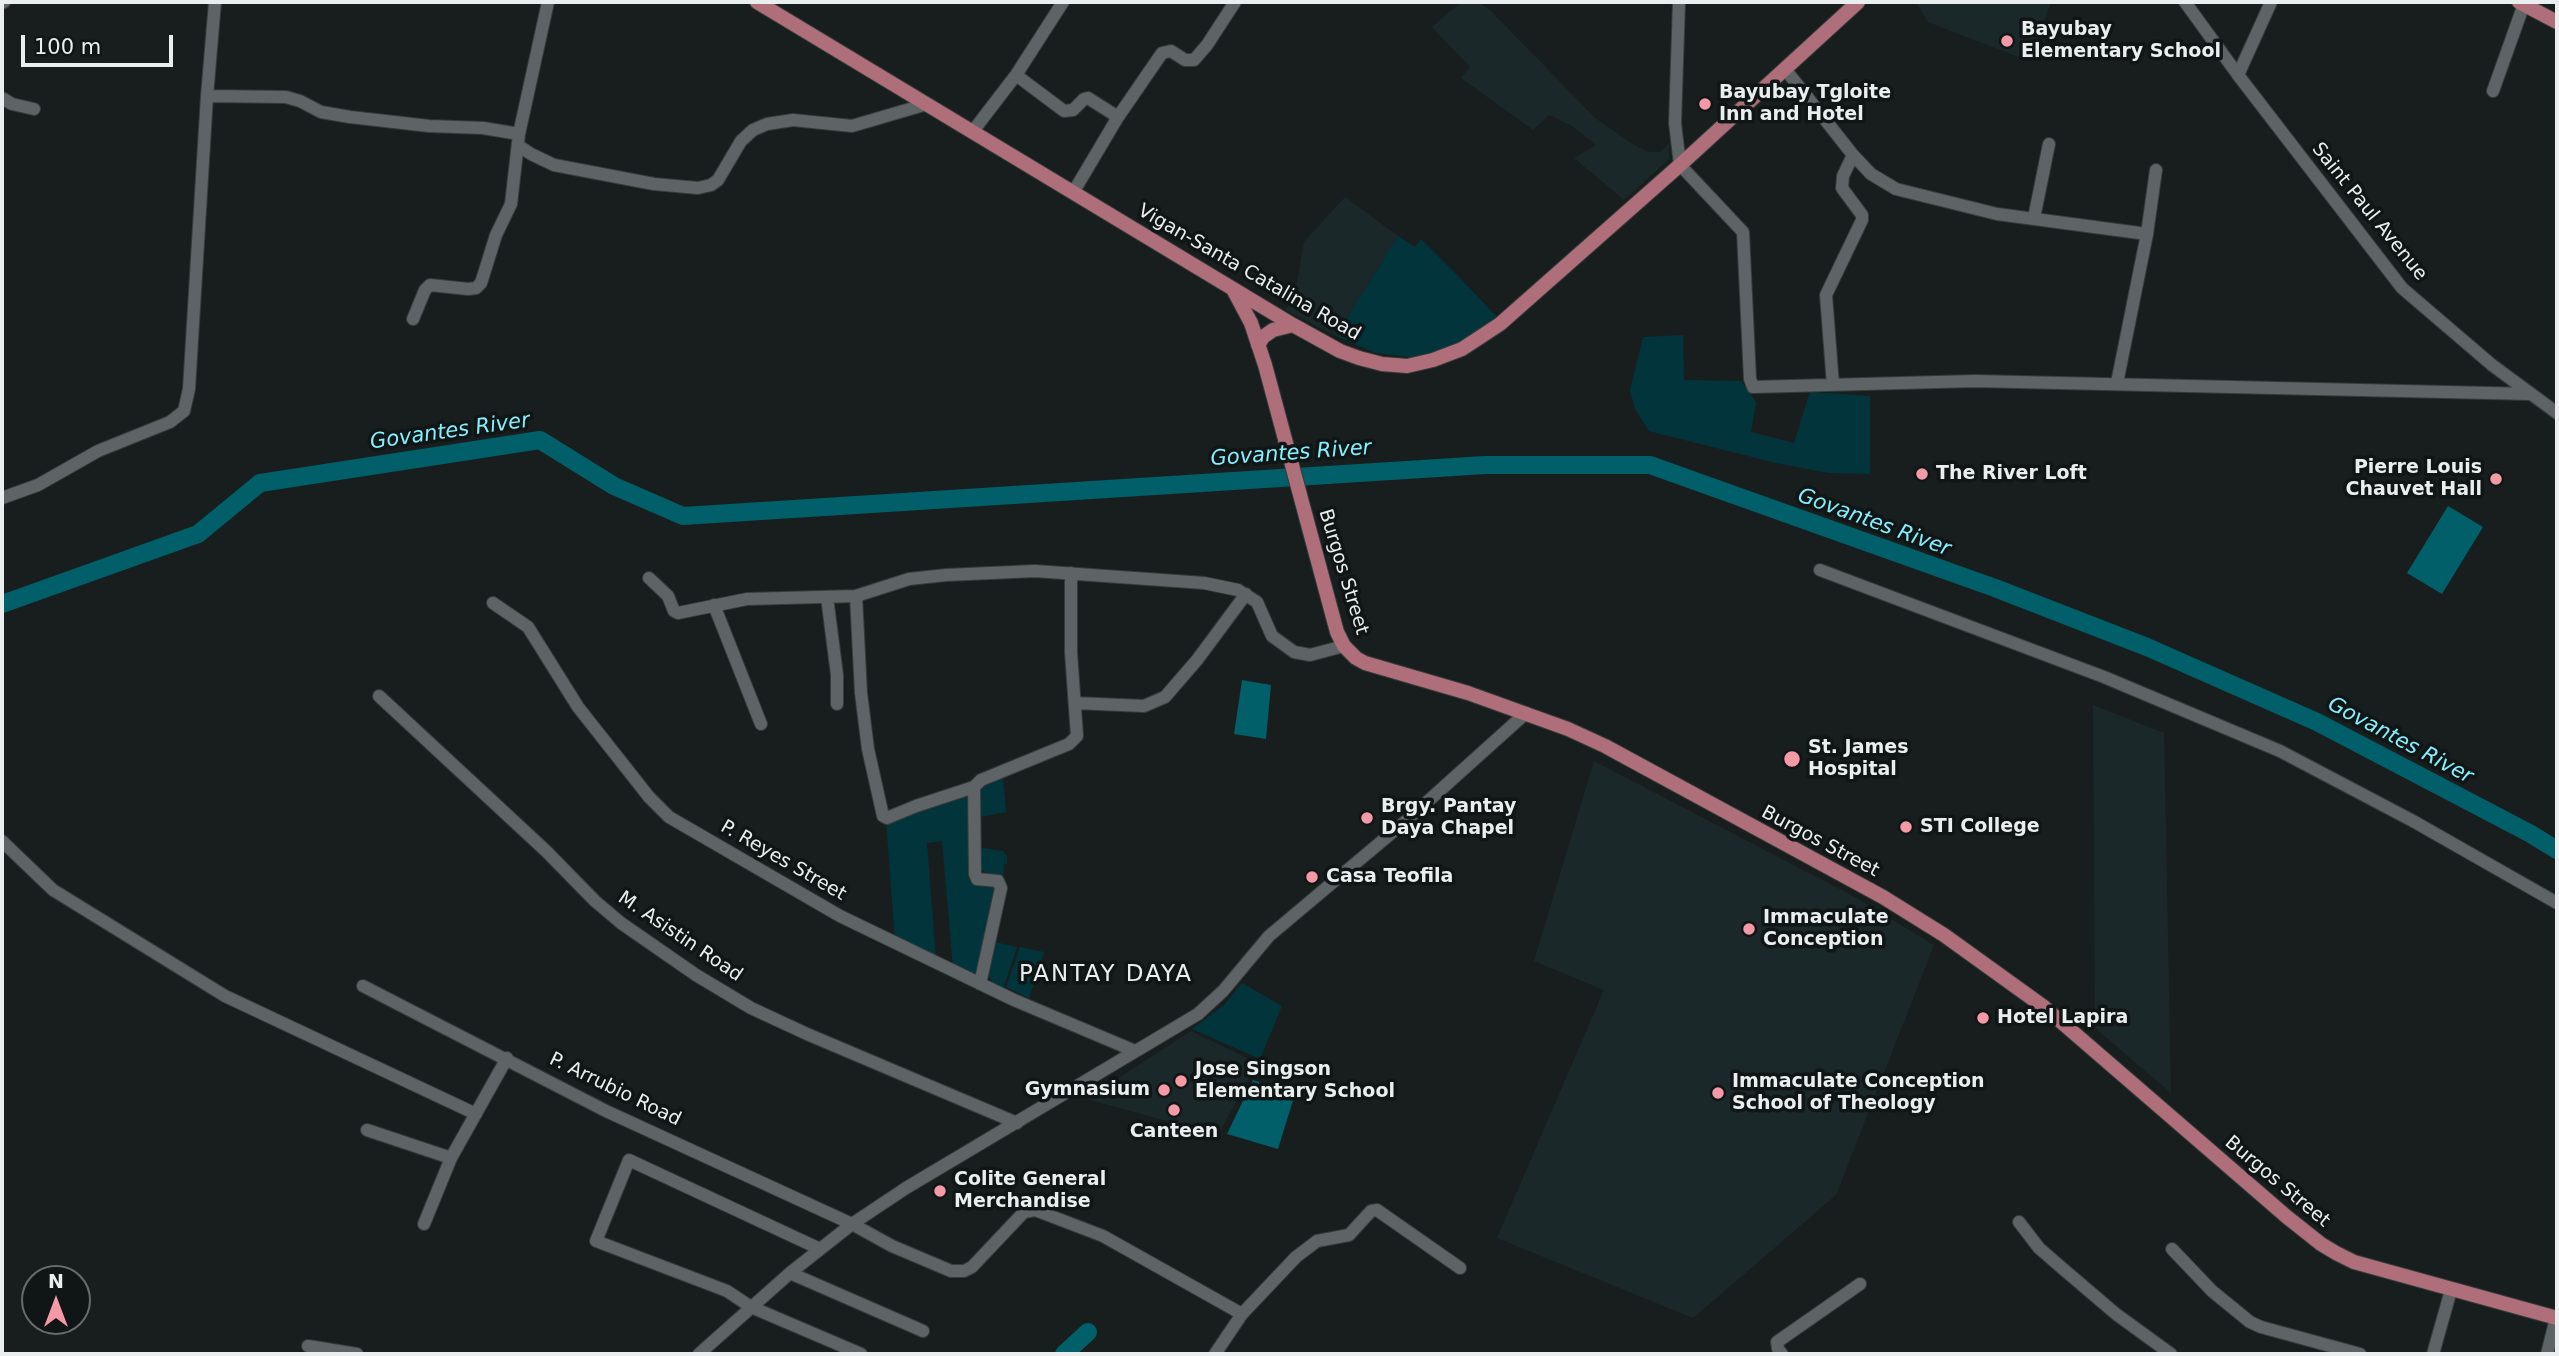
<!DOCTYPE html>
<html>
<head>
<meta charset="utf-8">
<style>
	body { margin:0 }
	#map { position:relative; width:2559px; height:1356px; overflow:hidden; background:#181e1e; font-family:"DejaVu Sans",sans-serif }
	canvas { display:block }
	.frame { position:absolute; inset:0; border:4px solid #eaeeee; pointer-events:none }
	.north { position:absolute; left:21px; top:1265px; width:70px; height:70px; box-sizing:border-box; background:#101515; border:2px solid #676c6c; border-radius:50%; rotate:0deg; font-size:19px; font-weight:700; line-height:28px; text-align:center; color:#eaeeee }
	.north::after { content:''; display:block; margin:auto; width:24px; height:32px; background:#f49aa6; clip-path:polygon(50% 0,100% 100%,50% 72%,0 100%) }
	.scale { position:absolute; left:21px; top:35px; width:152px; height:32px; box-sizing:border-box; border:4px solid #eaeeee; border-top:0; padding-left:9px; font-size:21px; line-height:24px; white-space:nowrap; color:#eaeeee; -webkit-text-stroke:5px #101515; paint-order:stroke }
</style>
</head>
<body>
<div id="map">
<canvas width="2559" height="1356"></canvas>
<div class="frame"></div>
<div class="north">N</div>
<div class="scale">100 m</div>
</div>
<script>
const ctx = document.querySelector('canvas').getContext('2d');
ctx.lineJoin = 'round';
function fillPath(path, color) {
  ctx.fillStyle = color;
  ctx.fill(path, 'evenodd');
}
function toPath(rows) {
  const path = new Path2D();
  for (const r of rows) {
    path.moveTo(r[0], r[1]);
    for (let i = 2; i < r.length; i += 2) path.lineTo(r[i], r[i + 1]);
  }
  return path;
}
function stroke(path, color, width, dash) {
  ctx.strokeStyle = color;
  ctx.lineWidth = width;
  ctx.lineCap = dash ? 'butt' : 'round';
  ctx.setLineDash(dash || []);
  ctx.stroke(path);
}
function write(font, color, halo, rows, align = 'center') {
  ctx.font = font + ' "DejaVu Sans",sans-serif';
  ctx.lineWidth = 7;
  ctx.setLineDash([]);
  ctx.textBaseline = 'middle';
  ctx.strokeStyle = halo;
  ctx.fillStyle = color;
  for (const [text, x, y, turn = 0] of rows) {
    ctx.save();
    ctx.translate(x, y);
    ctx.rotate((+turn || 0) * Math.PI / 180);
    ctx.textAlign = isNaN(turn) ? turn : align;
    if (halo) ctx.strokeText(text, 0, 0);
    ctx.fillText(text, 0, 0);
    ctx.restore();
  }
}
const built = toPath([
	[1461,2,1478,2,1490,10,1595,118,1631,143,1648,152,1661,152,1669,143,1669,159,1624,200,1574,158,1596,145,1572,126,1549,115,1533,130,1461,78,1470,67,1432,27],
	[1916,2,2051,2,2029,61,1928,22],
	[1345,197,1398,236,1336,336,1285,310,1295,295,1304,242],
	[2093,705,2164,733,2171,1093,2095,1028],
	[1594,761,1853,896,1934,945,1836,1195,1693,1318,1497,1238,1604,990,1534,961],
	[1191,1031,1257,1063,1218,1135,1087,1099]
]);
const green = toPath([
	[1398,236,1415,247,1421,239,1460,278,1497,317,1488,327,1446,350,1417,358,1376,353,1336,336],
	[1683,335,1684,380,1741,381,1756,402,1751,432,1794,443,1810,392,1870,396,1870,474,1829,473,1776,463,1649,431,1635,409,1630,390,1643,337],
	[1003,778,1006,812,980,817,978,789],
	[969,795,972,882,994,885,996,887,976,978,953,967,942,841,927,843,936,960,895,941,886,820],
	[981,848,1003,851,1007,857,1007,864,1004,864,1003,880,981,870,978,850],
	[995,942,1017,947,1003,989,995,986,988,975],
	[1020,947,1044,952,1029,998,1006,987],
	[1242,983,1282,1006,1260,1059,1192,1029,1224,1005]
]);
const water = toPath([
	[2448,506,2483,527,2442,594,2407,573],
	[1242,680,1271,685,1266,739,1234,734],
	[1253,1080,1295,1094,1278,1149,1227,1134]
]);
const river = toPath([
	[2,604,198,534,260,483,540,440,614,486,683,516,1485,465,1650,465,1995,588,2147,647,2317,722,2531,834,2557,850],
	[1064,1354,1088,1332]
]);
const minor = toPath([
	[1679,2,1675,123,1680,165,1743,232,1750,379,1753,387,1975,381,2531,394],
	[2185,2,2238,75,2402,288,2492,365,2557,413],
	[2,3,4,2],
	[1785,69,1853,155,1871,174,1896,189,1997,214,2147,234,2117,383],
	[1016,75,1064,111,1073,110,1084,99,1088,98,1118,117],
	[2238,75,2271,2],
	[2493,91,2524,4],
	[207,96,286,97,300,101,321,112,350,117,429,126,483,128,519,134],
	[2,98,12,104,34,109],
	[973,131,1016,75,1063,2],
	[519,146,531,154,554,165,654,184,698,188,711,185,718,180,741,141,753,130,767,124,793,120,852,126,927,104],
	[1074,191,1118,117,1162,53,1171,51,1185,60,1194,60,1207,45,1235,2],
	[2034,218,2049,144],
	[2147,234,2156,170],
	[413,319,425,290,430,285,468,289,476,288,481,283,496,235,511,204,519,134,548,2],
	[1833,385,1826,295,1862,220,1862,215,1842,188,1843,176,1853,155],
	[2,498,38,485,98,451,170,422,184,411,189,389,207,96,215,2],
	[1820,570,2104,677,2280,751,2413,821,2557,903],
	[649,578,668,596,674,611,678,613,747,599,856,596,909,579,946,575,1035,571,1204,583,1238,590,1257,602,1272,636,1294,652,1310,655,1344,646],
	[856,596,861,693,868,749,883,816,887,818,916,806,974,787],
	[827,597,837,675,837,704],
	[493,603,528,627,578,707,649,797,669,817,840,916,1014,1000,1135,1051],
	[714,605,761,724],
	[379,696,546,851,595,901,621,923,696,975,751,1008,807,1034,1017,1123],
	[1075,703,1144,706,1165,697,1197,660,1246,594],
	[2,841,53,890,225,996,476,1114],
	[980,984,1001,888,998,881,977,879,975,874,974,787,981,780,1069,744,1077,736,1071,653,1071,573],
	[363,986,606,1111,852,1224,892,1246,951,1271,964,1271,972,1267,1024,1212,1035,1210,1103,1236,1242,1314],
	[367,1130,451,1158],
	[2019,1222,2039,1248,2062,1268,2116,1314,2171,1354],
	[424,1224,451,1158,507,1058],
	[820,1249,629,1160,596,1241,727,1291,751,1307,861,1354],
	[2172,1249,2212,1291,2250,1322,2261,1327,2360,1354],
	[790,1273,923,1331],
	[308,1346,357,1354],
	[699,1354,790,1273,852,1224,906,1188,1198,1014,1223,991,1269,936,1407,820,1526,713],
	[1215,1354,1242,1314,1296,1257,1317,1241,1349,1235,1371,1211,1377,1210,1460,1268],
	[1782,1354,1778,1349,1777,1342,1860,1284],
	[2433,1354,2451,1290],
	[2547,1354,2556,1318]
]);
const major = toPath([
	[757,2,1293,325,1340,351,1359,358,1382,364,1407,366,1433,360,1462,349,1500,324,1680,165,1858,2],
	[2519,2,2557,22],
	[1234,291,1251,323,1265,365,1337,632,1344,646,1356,658,1365,663,1468,693,1568,729,1605,746,1883,897,1944,935,2044,1007,2287,1217,2321,1244,2336,1253,2354,1262,2557,1318],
	[1258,345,1263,337,1273,330,1293,325]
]);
const markers = [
	[2007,41,7,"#f49aa6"],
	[1705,104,7,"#f49aa6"],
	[1922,474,7,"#f49aa6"],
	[2496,479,7,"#f49aa6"],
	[1792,759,9,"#f49aa6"],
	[1367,818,7,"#f49aa6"],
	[1906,827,7,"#f49aa6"],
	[1312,877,7,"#f49aa6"],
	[1749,929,7,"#f49aa6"],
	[1983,1018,7,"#f49aa6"],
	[1181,1081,7,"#f49aa6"],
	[1164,1090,7,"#f49aa6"],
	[1718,1093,7,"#f49aa6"],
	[1174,1110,7,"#f49aa6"],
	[940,1191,7,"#f49aa6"]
];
const poiNames = [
	["Bayubay",2021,30],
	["Elementary School",2021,52],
	["Bayubay Tgloite",1719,93],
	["Inn and Hotel",1719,115],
	["Pierre Louis",2482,468,"right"],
	["Chauvet Hall",2482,490,"right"],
	["The River Loft",1936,474],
	["St. James",1808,748],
	["Hospital",1808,770],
	["Brgy. Pantay",1381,807],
	["Daya Chapel",1381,829],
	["STI College",1920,827],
	["Casa Teofila",1326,877],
	["Immaculate",1763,918],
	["Conception",1763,940],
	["Hotel Lapira",1997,1018],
	["Jose Singson",1195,1070],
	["Elementary School",1195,1092],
	["Immaculate Conception",1732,1082],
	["School of Theology",1732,1104],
	["Gymnasium",1150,1090,"right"],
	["Canteen",1174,1132,"center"],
	["Colite General",954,1180],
	["Merchandise",954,1202]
];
const streetNames = [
	["Saint Paul Avenue",2369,212,51],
	["Vigan-Santa Catalina Road",1249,273,30],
	["Burgos Street",1343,572,73],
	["Burgos Street",1820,842,28],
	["P. Reyes Street",783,861,30],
	["M. Asistin Road",680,937,34],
	["P. Arrubio Road",615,1090,26],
	["Burgos Street",2277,1182,40]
];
const waterNames = [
	["Govantes River",450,432,-8],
	["Govantes River",1291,454,-4],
	["Govantes River",1874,523,20],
	["Govantes River",2400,741,28]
];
const quarterNames = [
	["PANTAY DAYA",1106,975]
];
fillPath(built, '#1b282a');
fillPath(green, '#02353b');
fillPath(water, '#005f68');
stroke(river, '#005f68', 18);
stroke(minor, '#373b3b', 14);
stroke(major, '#373b3b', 16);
stroke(minor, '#5e6465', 12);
stroke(major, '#af6f7a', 14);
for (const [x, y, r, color] of markers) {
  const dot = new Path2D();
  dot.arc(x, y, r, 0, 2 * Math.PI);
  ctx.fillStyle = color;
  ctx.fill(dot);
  stroke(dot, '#101515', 2.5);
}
write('bold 19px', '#eaeeee', '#101515', poiNames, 'left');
write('19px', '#eaeeee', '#101515', streetNames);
write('italic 21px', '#86effd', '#101515', waterNames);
ctx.letterSpacing = '2px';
write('23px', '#eaeeee', '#101515', quarterNames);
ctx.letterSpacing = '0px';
</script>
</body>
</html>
